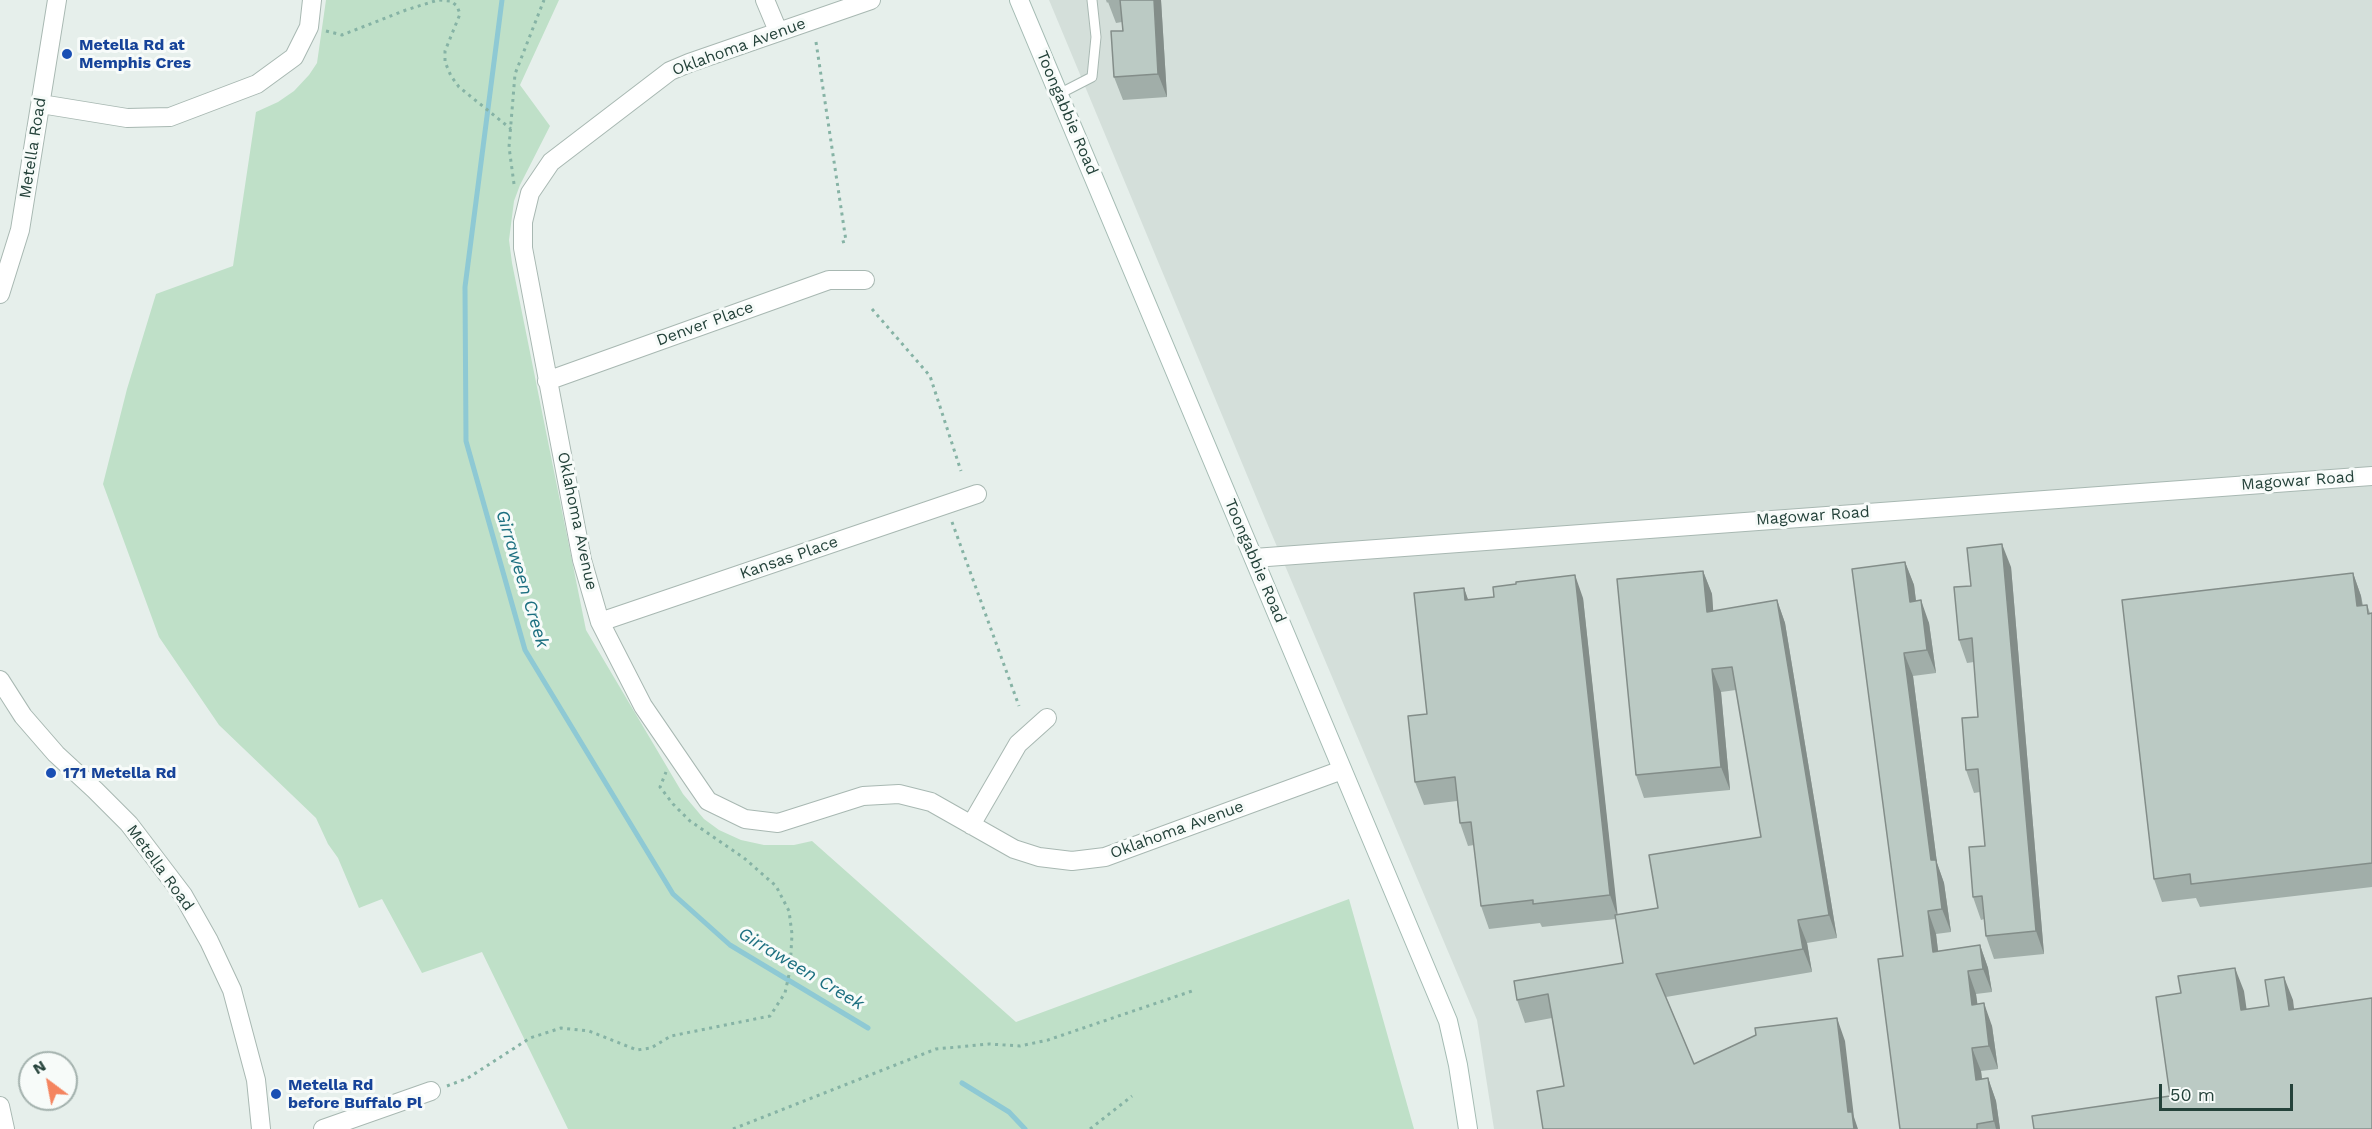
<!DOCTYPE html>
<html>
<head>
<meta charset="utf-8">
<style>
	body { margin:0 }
	#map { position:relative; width:2372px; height:1129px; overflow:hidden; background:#e6efeb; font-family:"Work Sans",sans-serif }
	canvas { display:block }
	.north { position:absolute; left:18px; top:1051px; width:60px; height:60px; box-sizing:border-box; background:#f7fbf9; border:2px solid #a3b1ad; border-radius:50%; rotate:328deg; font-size:16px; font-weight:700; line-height:24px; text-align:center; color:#24423a }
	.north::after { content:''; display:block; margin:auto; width:21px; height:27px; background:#f4845f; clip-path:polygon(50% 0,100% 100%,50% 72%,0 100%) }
	.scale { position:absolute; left:2159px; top:1084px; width:134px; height:27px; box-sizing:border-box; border:3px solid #24423a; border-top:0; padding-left:8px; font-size:18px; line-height:21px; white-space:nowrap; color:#24423a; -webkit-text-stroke:4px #f7fbf9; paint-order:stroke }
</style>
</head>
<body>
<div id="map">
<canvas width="2372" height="1129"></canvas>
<div class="north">N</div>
<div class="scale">50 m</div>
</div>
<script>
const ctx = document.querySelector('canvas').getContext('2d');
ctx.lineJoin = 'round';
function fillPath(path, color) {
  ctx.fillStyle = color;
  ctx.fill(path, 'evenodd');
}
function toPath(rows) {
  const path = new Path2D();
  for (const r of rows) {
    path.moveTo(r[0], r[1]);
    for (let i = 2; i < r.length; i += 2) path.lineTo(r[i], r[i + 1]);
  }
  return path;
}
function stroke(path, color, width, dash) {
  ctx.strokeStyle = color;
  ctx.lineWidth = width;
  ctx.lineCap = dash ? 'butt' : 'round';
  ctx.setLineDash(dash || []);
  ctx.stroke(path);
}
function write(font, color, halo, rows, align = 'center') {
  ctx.font = font + ' "Work Sans",sans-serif';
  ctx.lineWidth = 6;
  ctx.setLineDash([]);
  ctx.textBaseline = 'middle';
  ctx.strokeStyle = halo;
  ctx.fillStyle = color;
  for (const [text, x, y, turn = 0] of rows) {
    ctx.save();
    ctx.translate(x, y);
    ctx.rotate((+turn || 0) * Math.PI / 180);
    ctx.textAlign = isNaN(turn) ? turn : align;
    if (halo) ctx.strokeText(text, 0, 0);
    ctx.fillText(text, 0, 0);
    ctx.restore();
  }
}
const built = toPath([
	[1049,0,2372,0,2372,1129,1494,1129,1477,1020,1267,523]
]);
const green = toPath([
	[326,0,559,0,520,85,550,126,520,185,514,201,509,240,512,263,586,630,683,794,704,819,719,830,741,840,764,845,794,845,812,841,1016,1022,1349,899,1414,1129,568,1129,482,952,422,973,382,899,359,908,338,858,328,844,316,818,219,725,159,637,103,484,127,389,156,294,233,266,256,112,278,102,294,91,309,75,317,63]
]);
const stream = toPath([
	[502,0,465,287,466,441,525,650,673,894,730,945,868,1028],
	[962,1083,1009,1112,1025,1129]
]);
const path = toPath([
	[326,31,342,35,406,10,438,0,451,1,457,6,460,14,445,51,445,62,451,76,459,87,511,129],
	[816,42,846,241,839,243],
	[514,184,509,147,515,74,544,0],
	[872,309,930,376,961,471],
	[952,522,1019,706],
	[447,1086,468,1078,530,1038,561,1028,589,1031,637,1050,651,1048,671,1036,770,1016,785,993,790,970,792,934,789,911,776,886,744,858,690,821,673,804,660,787,666,772],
	[733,1129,936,1049,989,1044,1020,1046,1048,1040,1192,991],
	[1090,1129,1132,1096]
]);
const lane = toPath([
	[1059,94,1092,77,1096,37,1092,0]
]);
const street = toPath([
	[765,0,778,31],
	[871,0,689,63,670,71,551,162,530,193,523,222,523,248,582,560,600,622,643,706,708,801,745,819,778,823,863,796,899,794,931,802,1014,849,1039,857,1072,861,1105,857,1342,770],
	[41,104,127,118,170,117,257,84,294,57,309,27,312,0],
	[0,294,20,230,57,0],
	[547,381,829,280,865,280],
	[1254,558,2372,476],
	[600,622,977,494],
	[0,680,23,716,56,754,95,790,129,824,183,895,209,941,232,990,256,1080,261,1129],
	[971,825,1018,744,1047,718],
	[0,1106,5,1129],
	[323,1129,431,1091]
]);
const secondary = toPath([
	[1019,0,1448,1021,1458,1065,1468,1129]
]);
const wall = toPath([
	[1106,0,1161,0,1167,97,1123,100,1114,77,1123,31,1122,22,1116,23,1108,2,1107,3],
	[1905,562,1914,585,1916,601,1929,623,1936,673,1913,676,1937,863,1944,883,1951,932,1936,934,1938,951,1980,945,1988,968,1992,992,1976,994,1977,1004,1992,1026,1998,1069,1981,1071,1982,1079,1988,1078,1996,1101,2000,1129,1900,1129,1903,956],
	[2011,567,2044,954,1994,959,1986,936,1984,919,1981,920,1973,897,1985,846,1980,792,1974,793,1966,770,1978,717,1974,662,1967,663,1959,640,1971,586],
	[1703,571,1712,594,1713,611,1777,600,1785,623,1837,938,1807,943,1812,972,1666,997,1694,1064,1845,1041,1564,1086,1552,1018,1525,1023,1517,1000,1623,963,1616,919,1542,927,1540,923,1489,929,1481,906,1474,845,1468,846,1460,823,1457,801,1424,805,1415,782,1427,714,1464,588,1468,600,1583,598,1617,915,1658,908,1761,837,1736,690,1721,692,1730,790,1644,798,1636,775],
	[2353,573,2361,596,2363,605,2367,605,2370,613,2372,613,2372,887,2200,907,2196,898,2162,902,2154,879]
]);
const shadedWall = toPath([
	[1154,0,1161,0,1167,97,1158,74],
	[2002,544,2011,567,2044,954,2036,931],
	[1905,562,1914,585,1919,625,1910,602],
	[1703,571,1712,594,1715,635,1707,612],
	[2353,573,2361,596,2365,629,2357,606],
	[1575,575,1583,598,1618,918,1610,895],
	[1464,588,1472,611,1465,600],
	[1777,600,1785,623,1837,938,1829,915],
	[1921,600,1929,623,1936,673,1927,650],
	[1904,653,1913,676,1937,863,1944,883,1951,932,1942,909,1931,860],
	[1712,669,1721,692,1730,790,1721,767],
	[1928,911,1936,934,1941,975,1933,952],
	[1798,920,1807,943,1812,972,1803,949],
	[1980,945,1988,968,1992,992,1983,969],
	[2235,968,2244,991,2250,1033,2241,1010],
	[1968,971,1976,994,1981,1028,1972,1005],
	[2284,977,2293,1000,2297,1033,2289,1010],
	[1984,1003,1992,1026,1998,1069,1989,1046],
	[1837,1018,1845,1041,1854,1117,1858,1129,1854,1129,1848,1112],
	[1972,1048,1981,1071,1985,1103,1976,1080],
	[1988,1078,1996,1101,2000,1129,1996,1129,1994,1121]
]);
const building = toPath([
	[1120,0,1154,0,1158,74,1114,77,1111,31,1123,31,1120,0],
	[2002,544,2036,931,1986,936,1982,896,1973,897,1969,847,1985,846,1978,769,1966,770,1962,718,1978,717,1972,638,1959,640,1954,587,1971,586,1967,548,2002,544],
	[1905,562,1910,602,1921,600,1927,650,1904,653,1931,860,1936,860,1942,909,1928,911,1933,952,1980,945,1983,969,1968,971,1972,1005,1984,1003,1989,1046,1972,1048,1976,1080,1988,1078,1994,1121,1977,1124,1977,1129,1900,1129,1878,959,1903,956,1852,569,1905,562],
	[1703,571,1707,612,1777,600,1829,915,1798,920,1803,949,1656,974,1694,1064,1756,1035,1755,1028,1837,1018,1848,1112,1852,1112,1854,1129,1543,1129,1537,1091,1564,1086,1548,994,1517,1000,1514,981,1623,963,1615,915,1658,908,1649,855,1761,837,1732,667,1712,669,1721,767,1636,775,1617,579,1703,571],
	[2353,573,2357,606,2367,605,2368,614,2372,613,2372,863,2191,884,2190,874,2154,879,2122,600,2353,573],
	[1575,575,1610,895,1533,904,1533,900,1481,906,1471,822,1460,823,1455,777,1415,782,1408,716,1427,714,1414,593,1464,588,1465,600,1494,597,1493,587,1516,584,1516,582,1575,575],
	[2235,968,2241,1010,2269,1006,2265,980,2284,977,2289,1010,2372,998,2372,1129,2034,1129,2032,1116,2170,1096,2156,997,2181,993,2178,976,2235,968]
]);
const markers = [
	[67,54,6,"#1a4fb4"],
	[51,773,6,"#1a4fb4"],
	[276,1094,6,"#1a4fb4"]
];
const transitNames = [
	["Metella Rd at",79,45],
	["Memphis Cres",79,63],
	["171 Metella Rd",63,773],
	["Metella Rd",288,1085],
	["before Buffalo Pl",288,1103]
];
const streetNames = [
	["Oklahoma Avenue",739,47,-20],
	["Toongabbie Road",1067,113,67],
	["Metella Road",33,148,-81],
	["Denver Place",705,324,-20],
	["Magowar Road",2298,481,-4],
	["Magowar Road",1813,516,-4],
	["Oklahoma Avenue",577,521,78],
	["Kansas Place",789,558,-19],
	["Toongabbie Road",1255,561,67],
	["Oklahoma Avenue",1177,830,-20],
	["Metella Road",160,868,54]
];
const waterNames = [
	["Girraween Creek",522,579,73],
	["Girraween Creek",801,969,31]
];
fillPath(built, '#d4dfda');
fillPath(green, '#bfe0c8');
stroke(stream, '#8ec9d4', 5);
stroke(lane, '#a8b8b2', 11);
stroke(street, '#a8b8b2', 20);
stroke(secondary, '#a4bbb3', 20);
stroke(path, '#86b3a5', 3, [3, 4.5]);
stroke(lane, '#fff', 9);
stroke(street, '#fff', 18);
stroke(secondary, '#fff', 18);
fillPath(wall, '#a1aea9');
fillPath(shadedWall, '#838d89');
fillPath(building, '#bbcac4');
stroke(building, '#838d89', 1.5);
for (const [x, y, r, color] of markers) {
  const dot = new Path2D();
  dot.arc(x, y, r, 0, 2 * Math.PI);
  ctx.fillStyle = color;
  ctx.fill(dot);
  stroke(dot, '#f7fbf9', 2);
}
write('bold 16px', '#164399', '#f7fbf9', transitNames, 'left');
write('16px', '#24423a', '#f7fbf9', streetNames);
write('italic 18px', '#1c6f80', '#f7fbf9', waterNames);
</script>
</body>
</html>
